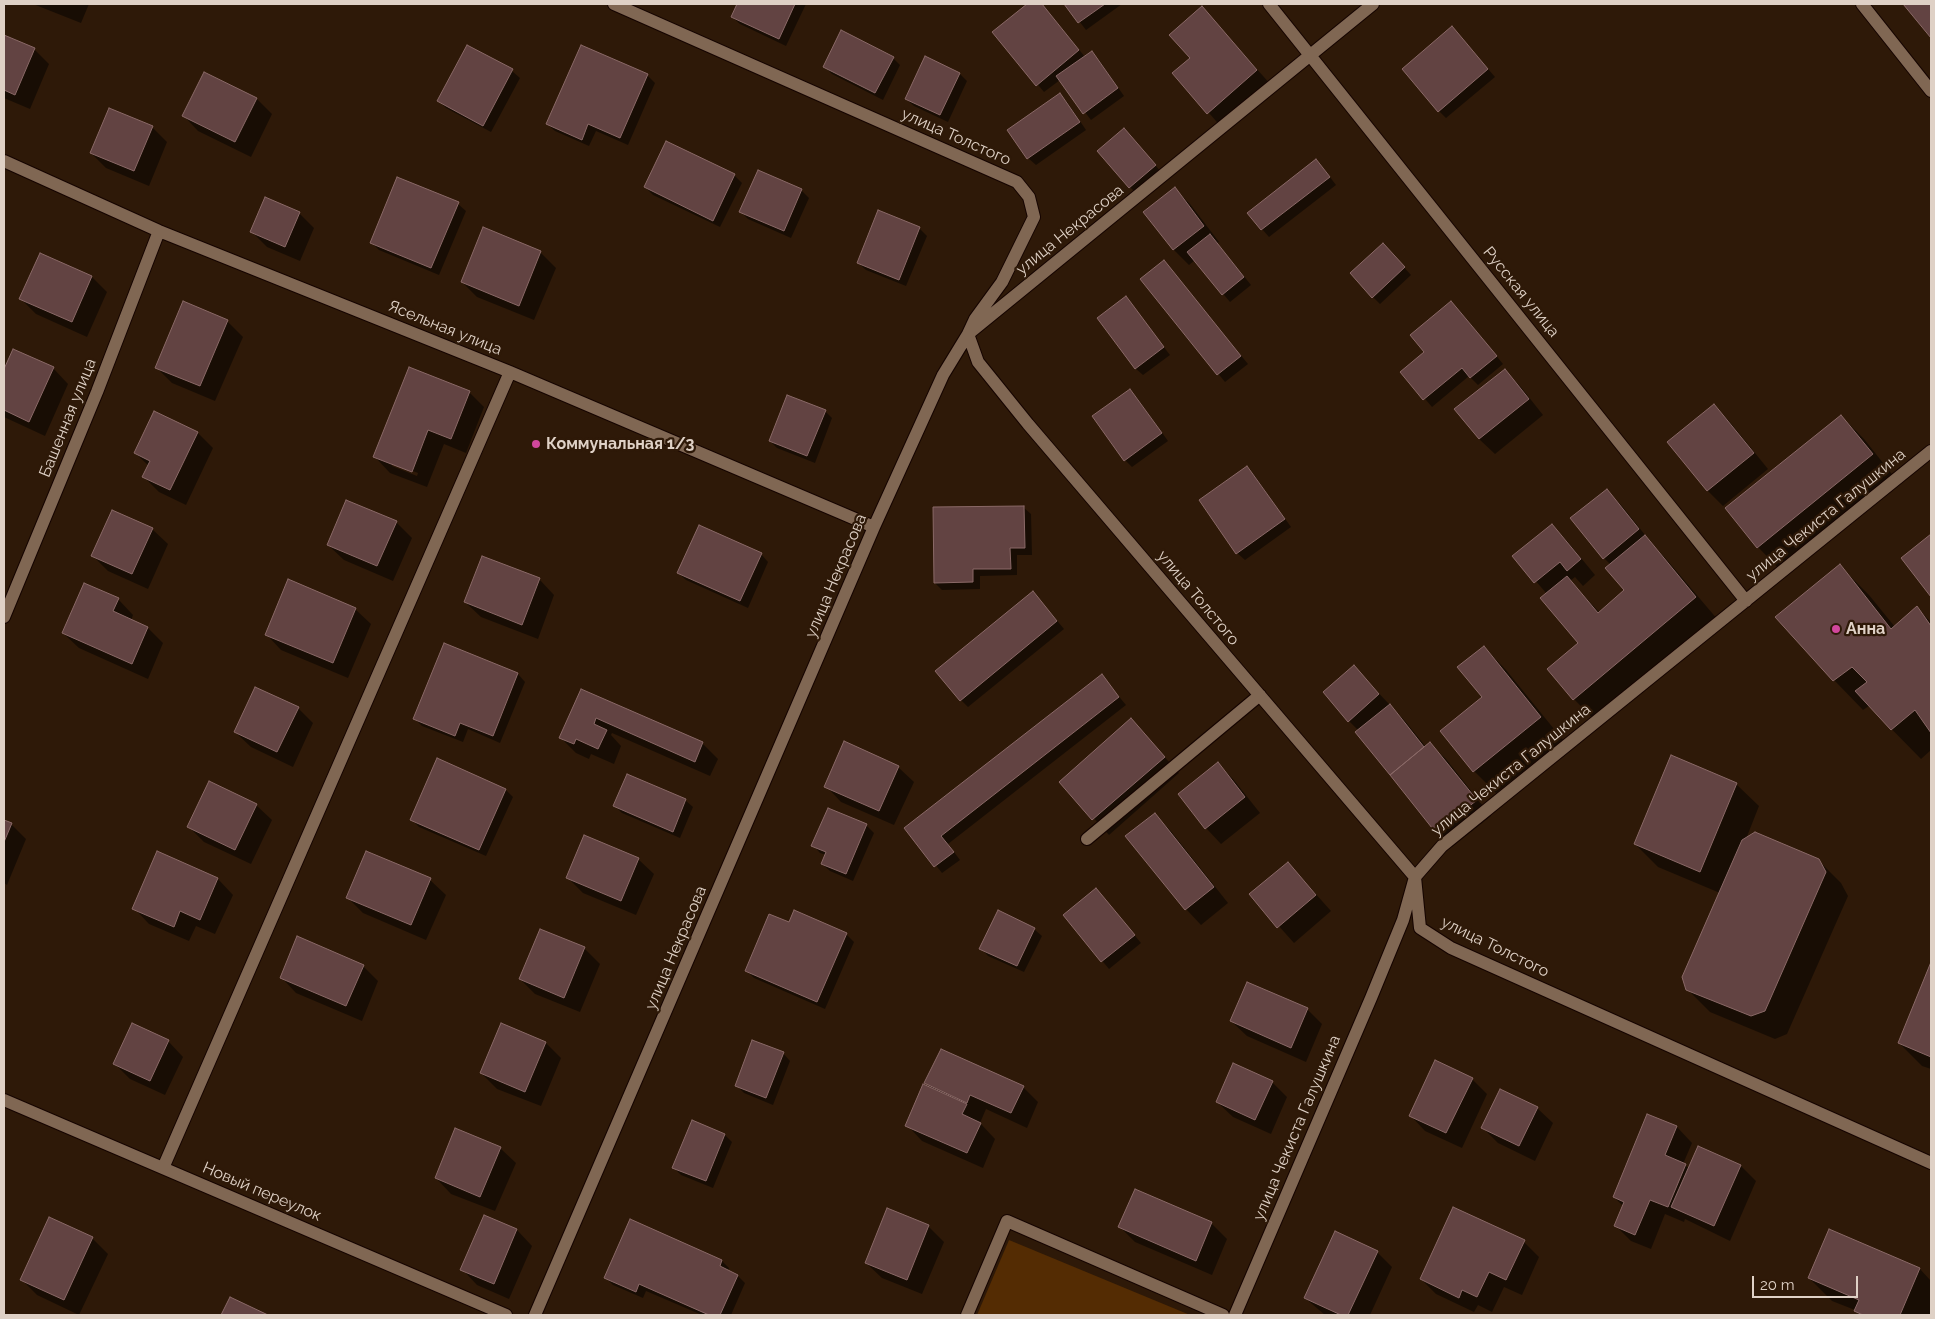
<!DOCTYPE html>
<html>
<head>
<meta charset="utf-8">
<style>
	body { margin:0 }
	#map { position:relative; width:1935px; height:1319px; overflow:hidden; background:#2e1908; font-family:Raleway,sans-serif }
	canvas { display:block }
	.frame { position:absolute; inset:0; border:5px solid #dfd1c6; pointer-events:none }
	.scale { position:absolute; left:1752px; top:1276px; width:106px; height:22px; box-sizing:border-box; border:2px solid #dfd1c6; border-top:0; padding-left:6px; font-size:15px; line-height:18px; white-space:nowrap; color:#dfd1c6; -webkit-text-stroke:4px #2e1908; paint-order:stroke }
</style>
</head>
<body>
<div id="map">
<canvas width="1935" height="1319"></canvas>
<div class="frame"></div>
<div class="scale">20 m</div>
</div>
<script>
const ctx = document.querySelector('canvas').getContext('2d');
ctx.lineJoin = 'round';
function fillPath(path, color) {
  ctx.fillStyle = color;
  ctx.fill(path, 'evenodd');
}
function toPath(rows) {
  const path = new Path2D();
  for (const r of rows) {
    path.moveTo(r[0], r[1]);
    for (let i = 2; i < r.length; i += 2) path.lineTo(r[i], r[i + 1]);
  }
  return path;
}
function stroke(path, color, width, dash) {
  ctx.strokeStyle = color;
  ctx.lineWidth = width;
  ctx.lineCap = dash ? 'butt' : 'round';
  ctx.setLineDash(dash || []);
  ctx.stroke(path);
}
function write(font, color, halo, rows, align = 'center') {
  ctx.font = font + ' Raleway,sans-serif';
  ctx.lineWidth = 4.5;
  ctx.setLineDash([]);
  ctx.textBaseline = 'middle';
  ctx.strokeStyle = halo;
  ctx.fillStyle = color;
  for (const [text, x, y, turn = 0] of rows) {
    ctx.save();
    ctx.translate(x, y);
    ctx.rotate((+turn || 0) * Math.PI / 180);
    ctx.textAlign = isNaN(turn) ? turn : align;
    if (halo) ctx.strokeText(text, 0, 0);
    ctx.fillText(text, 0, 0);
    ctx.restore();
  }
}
const green = toPath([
	[1009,1240,1190,1315,977,1315]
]);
const shadow = toPath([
	[33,4,89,4,81,23],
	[738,4,806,4,786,46,740,24,732,17],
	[1029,4,1042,4,1085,57,1091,53,1099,60,1124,96,1091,120,1060,80,1044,92,994,32],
	[1066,4,1122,4,1086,30],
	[1905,4,1931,4,1931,36],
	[1202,8,1272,86,1223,129,1174,73,1191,58],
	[1459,35,1495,77,1446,118,1439,111],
	[4,36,34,49,49,64,30,109,4,98],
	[582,46,647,75,655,83,628,145,596,131,589,146,555,131,547,124],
	[468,47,512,71,520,78,491,132,446,108,439,101],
	[893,58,900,65,883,100,832,74,825,67],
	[925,58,960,74,967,81,948,122,914,106,906,99],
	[204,73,257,99,272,114,251,157,198,131,183,115],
	[1060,95,1067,102,1086,130,1036,165,1028,158],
	[152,127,167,142,149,186,106,168,91,153],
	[1131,137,1162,173,1137,194,1130,187],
	[1323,168,1336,185,1269,237,1262,229],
	[734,175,742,183,720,227,653,195,645,187],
	[1175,189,1190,204,1219,242,1217,243,1251,285,1230,302,1195,260,1189,265,1174,250,1145,213],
	[801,190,809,198,791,238,748,219,741,212],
	[458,204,466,211,439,275,379,250,372,243],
	[299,213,314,228,300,261,267,247,251,231],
	[919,228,927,236,906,286,866,270,858,263],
	[540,252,556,268,534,320,477,297,462,282],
	[1390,252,1411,275,1380,304,1373,297],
	[1164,262,1248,364,1225,382,1142,280],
	[92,277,107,292,87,337,36,314,21,299],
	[1126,298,1170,355,1143,375,1135,368],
	[1459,310,1503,364,1478,385,1469,376,1432,407,1402,372,1425,353],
	[227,321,243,337,215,401,172,383,157,368],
	[13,351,53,368,68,384,45,436,4,417,4,372],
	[1505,371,1520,386,1543,415,1495,454,1479,439,1456,409],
	[1130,391,1137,398,1168,441,1132,467,1125,460],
	[469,392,484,407,466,453,444,444,427,487,390,473,375,457],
	[392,463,418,473,417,476,392,466],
	[1714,405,1729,421,1768,469,1723,506,1708,491,1669,442],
	[825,411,832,418,815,463,777,448,770,441],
	[155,413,198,433,213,448,186,505,159,492,144,477,149,466,135,453],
	[1841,416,1864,439,1895,478,1780,570,1758,547],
	[1247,468,1254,475,1291,527,1245,560,1237,553],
	[1607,491,1622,506,1653,545,1667,560,1718,620,1596,722,1574,699,1580,643,1547,594,1514,556,1552,525,1567,541,1595,575,1583,586,1575,577,1570,581,1600,613,1626,591,1611,565,1604,558],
	[1023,507,1031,514,1032,555,1017,555,1017,575,980,576,980,589,942,590,935,583],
	[396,522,412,538,393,581,344,560,328,545],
	[152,529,168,544,148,589,108,571,93,556],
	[1931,535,1931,595,1902,558],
	[761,554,768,562,748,608,686,580,678,573],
	[1840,566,1869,595,1895,627,1917,608,1931,622,1931,750,1921,759,1869,706,1863,710,1834,680],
	[539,579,554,595,538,639,481,617,465,602],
	[118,599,133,615,131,621,148,628,163,643,148,679,79,648,63,633],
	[1040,600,1064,629,968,707,961,700],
	[355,609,371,624,348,678,281,650,266,634],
	[445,645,518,674,525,682,500,743,468,729,463,742,422,726,415,719],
	[1484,647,1506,670,1563,740,1496,793,1474,771,1483,697],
	[1354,667,1405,721,1426,747,1430,744,1446,759,1491,816,1452,847,1437,832,1359,731,1349,721],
	[1101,675,1126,705,948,844,960,860,942,873,906,828],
	[582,690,702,743,718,759,710,776,612,733,611,735,621,746,614,764,591,754,589,759,576,753,561,738],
	[298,708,313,723,293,767,251,747,235,732],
	[1131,720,1179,773,1109,835,1061,782],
	[1218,764,1233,779,1260,813,1221,844,1206,828,1179,794],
	[898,767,914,782,894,825,841,802,826,786],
	[1736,784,1759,806,1746,839,1818,860,1841,883,1848,896,1787,1034,1775,1039,1710,1012,1687,989,1720,893,1658,867,1635,844],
	[506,790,513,797,486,856,419,827,411,819],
	[685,800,693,807,680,838,622,813,615,806],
	[256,805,272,820,251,864,204,842,189,827],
	[828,810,866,825,874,833,853,881,830,871,822,864,826,855,820,853,813,845],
	[1154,814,1170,830,1228,903,1201,925,1186,909,1127,836],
	[4,821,11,824,26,839,7,885,4,883],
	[158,853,218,879,233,895,215,934,196,926,189,941,149,924,134,908],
	[638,859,654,874,636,915,583,893,568,878],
	[1288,863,1331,911,1294,943,1251,895],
	[430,880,446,895,426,940,363,913,348,898],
	[1096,889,1141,943,1109,969,1064,915],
	[790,924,846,934,854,942,825,1009,754,978,747,971],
	[1034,929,1042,936,1024,972,988,956,981,948],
	[584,948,600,964,580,1012,535,994,520,979],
	[1931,965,1931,1069,1922,1066,1899,1043],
	[363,966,378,981,362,1021,296,993,281,977],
	[1307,1009,1322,1024,1306,1062,1247,1036,1231,1021],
	[168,1041,183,1057,165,1095,130,1079,115,1064],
	[546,1043,561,1058,541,1106,497,1089,481,1073],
	[783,1053,790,1061,773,1105,744,1093,736,1085],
	[1472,1079,1487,1094,1462,1148,1425,1131,1410,1115],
	[1272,1082,1287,1097,1271,1134,1233,1117,1217,1102],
	[926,1083,1023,1087,1038,1102,1027,1128,986,1109,980,1123,995,1139,983,1168,922,1141,907,1125,932,1089],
	[1537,1108,1553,1123,1535,1161,1498,1143,1483,1128],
	[1648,1115,1677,1127,1692,1143,1683,1164,1689,1168,1741,1166,1756,1181,1730,1241,1685,1219,1684,1222,1665,1214,1651,1249,1631,1241,1616,1226,1624,1207,1614,1197],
	[725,1135,732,1142,713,1188,681,1175,673,1167],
	[500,1148,516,1163,495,1211,451,1194,436,1178],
	[484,1216,517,1230,532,1246,509,1299,477,1285,462,1269],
	[631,1221,722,1261,729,1268,728,1271,738,1276,745,1283,731,1315,702,1315,646,1291,643,1298,613,1285,606,1278],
	[1211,1223,1227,1239,1212,1275,1135,1242,1120,1227],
	[928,1226,944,1242,922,1294,882,1278,866,1263],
	[92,1238,108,1254,79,1315,37,1295,21,1279],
	[1524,1242,1539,1257,1522,1295,1504,1287,1492,1312,1478,1305,1474,1312,1436,1294,1421,1279],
	[1377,1252,1392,1267,1370,1315,1325,1315,1305,1298],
	[1920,1269,1931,1281,1931,1315,1860,1315,1855,1310,1832,1301,1809,1278]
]);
const building = toPath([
	[737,4,795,4,779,39,731,17,737,4],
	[1027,4,1042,4,1079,50,1036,86,992,32,1027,4],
	[1064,4,1105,4,1078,23,1064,4],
	[1903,4,1931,4,1931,38,1903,4],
	[1202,6,1257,70,1207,114,1172,73,1190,58,1169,35,1202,6],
	[1452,26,1488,69,1438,112,1402,69,1452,26],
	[841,30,894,57,875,93,823,67,841,30],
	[4,35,35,48,15,95,4,90,4,35],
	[467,45,513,69,483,126,437,101,467,45],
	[581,45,648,74,620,138,588,124,582,140,546,124,581,45],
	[1092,51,1118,88,1083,114,1056,76,1092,51],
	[925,56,960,73,940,115,905,99,925,56],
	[204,72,257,98,235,142,182,116,204,72],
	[1060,93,1080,122,1027,159,1007,130,1060,93],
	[109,108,153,126,134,171,90,153,109,108],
	[1124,128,1156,165,1129,188,1097,151,1124,128],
	[666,141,735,174,713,221,644,187,666,141],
	[1316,159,1330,177,1261,230,1247,213,1316,159],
	[758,170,802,189,784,231,739,212,758,170],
	[397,177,459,202,431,268,370,243,397,177],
	[1175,187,1204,226,1173,250,1143,212,1175,187],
	[265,197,300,212,285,247,250,232,265,197],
	[878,210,920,227,899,280,857,263,878,210],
	[483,227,541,251,519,306,461,282,483,227],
	[1210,234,1244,277,1222,295,1187,252,1210,234],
	[1383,243,1405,267,1372,298,1350,273,1383,243],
	[40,253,92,276,72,322,19,299,40,253],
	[1164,260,1241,356,1217,375,1140,279,1164,260],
	[1126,296,1164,347,1135,369,1097,318,1126,296],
	[183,301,228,320,200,386,155,368,183,301],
	[1451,301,1497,356,1470,378,1462,368,1423,400,1400,372,1424,352,1410,335,1451,301],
	[13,349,54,367,29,422,4,410,4,369,13,349],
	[409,367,470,391,451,439,428,430,412,472,373,457,409,367],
	[1505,369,1529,399,1479,439,1454,409,1505,369],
	[1130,389,1162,433,1124,461,1092,416,1130,389],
	[787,395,826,410,807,456,769,441,787,395],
	[1714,404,1754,453,1707,491,1667,442,1714,404],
	[154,411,198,432,170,490,142,477,150,461,134,453,154,411],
	[1841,415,1873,454,1757,548,1725,508,1841,415],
	[1247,466,1285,519,1236,554,1199,500,1247,466],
	[1607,489,1639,529,1603,559,1570,518,1607,489],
	[346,500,397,521,377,566,327,545,346,500],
	[1024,506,1025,548,1010,548,1011,569,973,569,973,582,934,583,933,507,1024,506],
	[112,510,153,528,132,574,91,556,112,510],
	[1552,524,1581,559,1567,571,1560,562,1534,583,1512,556,1552,524],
	[699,525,762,553,740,601,677,573,699,525],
	[1931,534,1931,597,1901,558,1931,534],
	[1645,535,1696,597,1573,700,1547,669,1578,643,1540,598,1567,576,1598,613,1624,590,1605,568,1645,535],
	[482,556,540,578,522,625,464,602,482,556],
	[1840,564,1891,629,1917,606,1931,626,1931,733,1915,710,1891,730,1855,691,1867,682,1852,667,1833,681,1775,617,1840,564],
	[288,579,356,608,333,663,265,635,288,579],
	[84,583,119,598,113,611,148,627,132,664,62,633,84,583],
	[1033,591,1057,621,960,701,935,671,1033,591],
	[444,643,518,673,493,736,460,723,455,736,413,719,444,643],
	[1484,646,1541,717,1473,772,1440,731,1482,697,1457,667,1484,646],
	[1354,665,1379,694,1348,722,1323,692,1354,665],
	[1102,674,1119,697,941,836,954,852,934,867,904,828,1102,674],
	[255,687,299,707,277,752,234,732,255,687],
	[581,689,703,742,695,762,596,718,594,724,607,730,598,749,576,739,574,744,559,738,581,689],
	[1390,704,1424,747,1390,775,1355,732,1390,704],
	[1131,718,1165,757,1092,820,1059,782,1131,718],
	[844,741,899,766,879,811,824,787,844,741],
	[1430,742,1477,800,1436,833,1390,775,1430,742],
	[1671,755,1737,783,1700,872,1634,844,1671,755],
	[437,758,506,789,479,850,410,820,437,758],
	[1218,762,1245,797,1205,829,1178,794,1218,762],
	[627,774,686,799,673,832,613,806,627,774],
	[209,781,257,804,235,850,187,827,209,781],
	[828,808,867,824,846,874,821,864,826,852,811,846,828,808],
	[1155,813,1214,887,1185,910,1125,836,1155,813],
	[4,820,12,823,4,842,4,820],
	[1755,832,1819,859,1826,872,1765,1011,1751,1016,1686,990,1682,977,1742,840,1755,832],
	[584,835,639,858,621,901,566,878,584,835],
	[157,851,218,878,200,920,180,911,174,927,132,909,157,851],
	[366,851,431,878,411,925,346,898,366,851],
	[1288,862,1316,895,1277,928,1249,894,1288,862],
	[1096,888,1135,935,1101,962,1063,915,1096,888],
	[794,910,847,933,817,1002,745,971,769,914,789,922,794,910],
	[998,910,1035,928,1017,966,979,949,998,910],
	[540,929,585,947,564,998,519,979,540,929],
	[297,936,364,965,346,1006,280,978,297,936],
	[1931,962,1931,1057,1898,1043,1931,962],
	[1247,982,1308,1008,1291,1048,1230,1021,1247,982],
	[132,1023,169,1040,150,1081,113,1064,132,1023],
	[501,1023,546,1042,525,1092,480,1073,501,1023],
	[752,1040,784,1052,766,1098,735,1086,752,1040],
	[941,1049,1024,1086,1011,1113,970,1095,967,1103,924,1083,941,1049],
	[1435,1060,1473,1078,1446,1133,1409,1116,1435,1060],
	[1233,1063,1273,1081,1255,1120,1216,1102,1233,1063],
	[923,1084,967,1104,962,1114,981,1123,967,1153,905,1126,923,1084],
	[1500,1089,1538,1107,1519,1146,1481,1128,1500,1089],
	[1647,1114,1677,1126,1665,1155,1686,1164,1668,1207,1650,1200,1635,1235,1614,1226,1624,1202,1613,1197,1647,1114],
	[692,1120,725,1134,706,1181,672,1168,692,1120],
	[455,1128,501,1147,480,1197,435,1178,455,1128],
	[1698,1146,1741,1165,1714,1226,1671,1207,1698,1146],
	[1135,1189,1212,1222,1196,1261,1118,1227,1135,1189],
	[1453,1207,1525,1240,1506,1280,1489,1272,1477,1297,1462,1290,1459,1298,1420,1279,1453,1207],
	[887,1208,929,1225,907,1280,865,1263,887,1208],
	[484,1215,517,1229,494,1284,460,1270,484,1215],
	[49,1217,93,1237,64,1300,20,1280,49,1217],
	[630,1219,722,1260,720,1266,738,1275,720,1315,709,1315,639,1284,636,1292,604,1278,630,1219],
	[1829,1229,1920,1268,1900,1315,1863,1315,1854,1311,1859,1300,1808,1278,1829,1229],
	[1335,1231,1378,1251,1348,1315,1341,1315,1304,1298,1335,1231],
	[230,1297,268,1315,221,1315,230,1297]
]);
const minor = toPath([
	[614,4,1017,182,1029,197,1034,217,1002,282,975,319,968,334,978,362,1028,424,1415,877,1420,928,1451,948,1931,1163],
	[1269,4,1746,601],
	[1862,4,1931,91],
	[4,161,159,231,510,372,874,527],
	[4,617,97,392,159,231],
	[1087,839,1260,695],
	[4,1100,506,1315],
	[163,1168,510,372],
	[535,1315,874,527,943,375,968,334,1373,4],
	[967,1315,1007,1221,1223,1315],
	[1235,1315,1371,998,1403,920,1415,877,1442,846,1931,451]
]);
const markers = [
	[536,444,5,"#d1479c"],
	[1836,629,5,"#d1479c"]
];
const streetNames = [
	["улица Толстого",956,137,24],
	["улица Некрасова",1070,230,-39],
	["Русская улица",1521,292,51],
	["Ясельная улица",445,328,22],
	["Башенная улица",68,418,-68],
	["улица Чекиста Галушкина",1826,515,-39],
	["улица Некрасова",836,576,-67],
	["улица Толстого",1198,598,50],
	["улица Чекиста Галушкина",1511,770,-39],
	["улица Толстого",1495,947,26],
	["улица Некрасова",676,948,-67],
	["улица Чекиста Галушкина",1297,1128,-67],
	["Новый переулок",262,1192,23]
];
const poiNames = [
	["Коммунальная 1/3",546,444],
	["Анна",1846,629]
];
fillPath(green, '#542c03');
fillPath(shadow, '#0007');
fillPath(building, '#624342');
stroke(building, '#8a6967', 1);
stroke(minor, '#150400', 14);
stroke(minor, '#806753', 12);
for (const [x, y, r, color] of markers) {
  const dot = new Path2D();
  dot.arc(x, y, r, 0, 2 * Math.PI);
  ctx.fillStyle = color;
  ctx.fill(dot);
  stroke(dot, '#2e1908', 2);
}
write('16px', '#dfd1c6', '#2e1908', streetNames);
write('bold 16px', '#dfd1c6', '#2e1908', poiNames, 'left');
</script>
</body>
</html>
